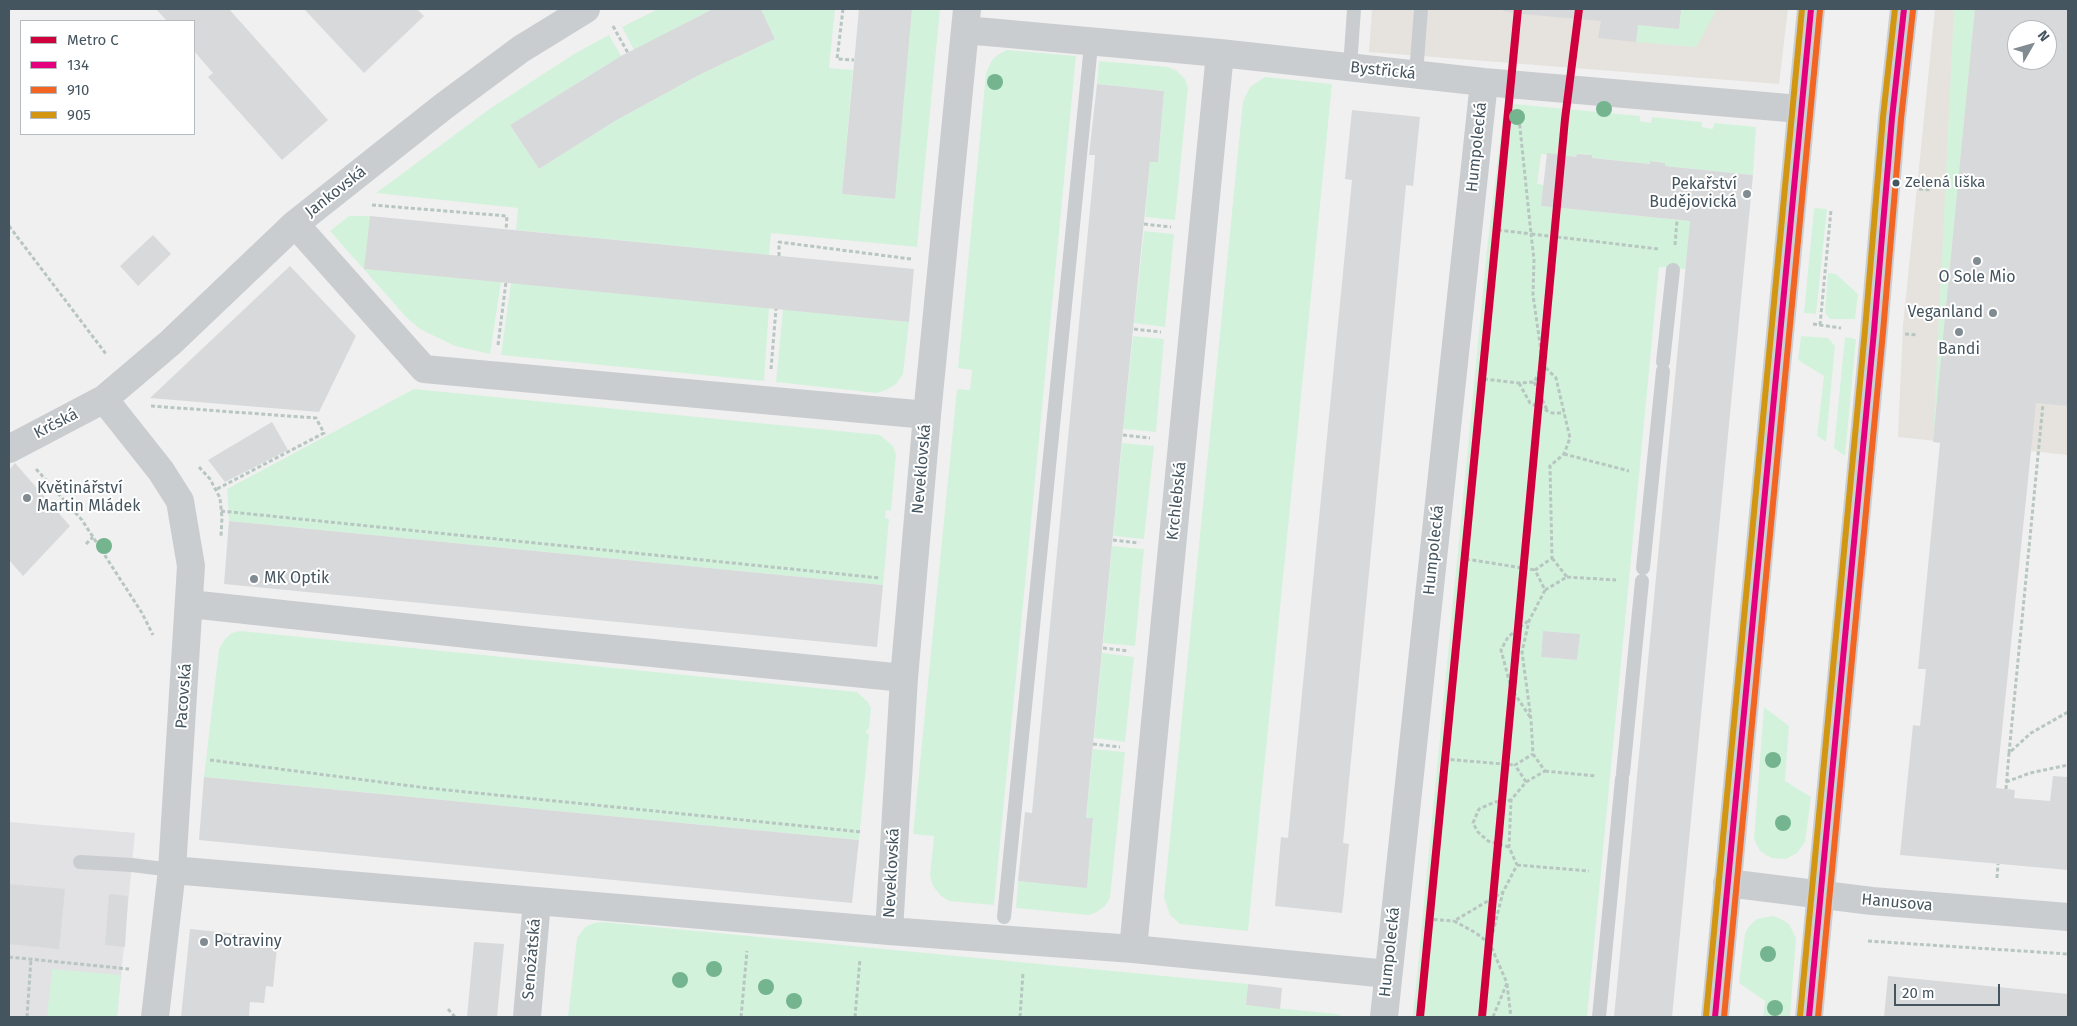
<!DOCTYPE html>
<html>
<head>
<meta charset="utf-8">
<style>
	body { margin:0 }
	#map { position:relative; width:2077px; height:1026px; overflow:hidden; background:#f1f0f0; font-family:"Fira Sans",sans-serif }
	canvas { display:block }
	.frame { position:absolute; inset:0; border:10px solid #45555f; pointer-events:none }
	.legend { position:absolute; left:20px; top:20px; width:175px; height:115px; box-sizing:border-box; background:#fff; border:1px solid #b5bbbf; margin:0; padding:6px 9px; list-style:none; font-size:15px; color:#45555f }
	.legend li { display:flex; align-items:center; gap:10px; height:25px }
	.legend b { width:25px; border:1px solid #b5bbbf }
	.north { position:absolute; left:2007px; top:20px; width:50px; height:50px; box-sizing:border-box; background:#fff; border:1px solid #b5bbbf; border-radius:50%; rotate:52deg; font-size:14px; font-weight:700; line-height:20px; text-align:center; color:#45555f }
	.north::after { content:''; display:block; margin:auto; width:18px; height:22px; background:#818b92; clip-path:polygon(50% 0,100% 100%,50% 72%,0 100%) }
	.scale { position:absolute; left:1894px; top:984px; width:106px; height:22px; box-sizing:border-box; border:2px solid #45555f; border-top:0; padding-left:6px; font-size:15px; line-height:18px; white-space:nowrap; color:#45555f; -webkit-text-stroke:4px #fff; paint-order:stroke }
</style>
</head>
<body>
<div id="map">
<canvas width="2077" height="1026"></canvas>
<div class="frame"></div>
<ul class="legend">
<li><b style="height:6px;background:#cf003d"></b>Metro C</li>
<li><b style="height:6px;background:#e5007d"></b>134</li>
<li><b style="height:6px;background:#f26522"></b>910</li>
<li><b style="height:6px;background:#d39613"></b>905</li>
</ul>
<div class="north">N</div>
<div class="scale">20 m</div>
</div>
<script>
const ctx = document.querySelector('canvas').getContext('2d');
ctx.lineJoin = 'round';
function fillPath(path, color) {
  ctx.fillStyle = color;
  ctx.fill(path, 'evenodd');
}
function toPath(rows) {
  const path = new Path2D();
  for (const r of rows) {
    path.moveTo(r[0], r[1]);
    for (let i = 2; i < r.length; i += 2) path.lineTo(r[i], r[i + 1]);
  }
  return path;
}
function stroke(path, color, width, dash) {
  ctx.strokeStyle = color;
  ctx.lineWidth = width;
  ctx.lineCap = dash ? 'butt' : 'round';
  ctx.setLineDash(dash || []);
  ctx.stroke(path);
}
function write(font, color, halo, rows, align = 'center') {
  ctx.font = font + ' "Fira Sans",sans-serif';
  ctx.lineWidth = 4;
  ctx.setLineDash([]);
  ctx.textBaseline = 'middle';
  ctx.strokeStyle = halo;
  ctx.fillStyle = color;
  for (const [text, x, y, turn = 0] of rows) {
    ctx.save();
    ctx.translate(x, y);
    ctx.rotate((+turn || 0) * Math.PI / 180);
    ctx.textAlign = isNaN(turn) ? turn : align;
    if (halo) ctx.strokeText(text, 0, 0);
    ctx.fillText(text, 0, 0);
    ctx.restore();
  }
}
const commercial = toPath([
	[1372,9,1788,9,1779,84,1369,52],
	[1935,9,2068,9,2068,455,1898,437,1903,325],
	[2017,30,2047,30,2047,60,2017,60]
]);
const education = toPath([
	[9,822,135,833,117,1017,9,1017]
]);
const green = toPath([
	[658,9,713,9,634,50,622,27],
	[761,9,835,9,829,68,853,70,842,194,894,199,912,9,940,9,917,247,771,233,769,255,516,230,518,208,376,193,491,108,574,54,609,35,621,56,510,125,539,169,615,121,699,75,775,39],
	[1681,9,1717,9,1698,44,1695,47,1636,42,1638,25,1679,29],
	[1954,9,1975,9,1933,442],
	[1007,50,1076,56,994,905,949,901,941,896,933,886,930,876,934,836,913,834,957,389,970,390,972,370,958,368,986,73,992,60,999,54],
	[1099,61,1168,67,1177,71,1185,79,1188,88,1175,220,1145,217,1150,162,1158,162,1164,91,1097,84],
	[1265,77,1332,84,1248,931,1180,924,1170,915,1164,898,1243,101,1250,87],
	[1514,104,1640,116,1640,121,1651,123,1652,117,1702,122,1702,127,1713,129,1714,123,1756,127,1753,175,1665,166,1665,163,1650,161,1650,164,1592,158,1592,155,1577,154,1576,157,1541,154,1537,184,1544,185,1541,206,1690,221,1686,269,1659,267,1587,1017,1413,1017,1487,249,1504,109],
	[1543,631,1579,634,1577,660,1541,657],
	[1814,208,1827,209,1816,314,1804,313],
	[349,216,370,216,365,269,501,282,490,354,455,346,420,329,406,317,330,231],
	[1144,231,1174,234,1165,327,1134,323],
	[1828,273,1836,274,1858,294,1855,319,1830,319,1825,313],
	[511,283,769,308,764,381,501,355],
	[783,309,909,322,903,374,896,384,886,390,877,393,776,382],
	[1133,336,1164,339,1156,432,1123,429],
	[1801,336,1828,338,1835,346,1826,442,1817,436,1824,376,1798,360],
	[1845,337,1856,339,1845,456,1834,448],
	[414,389,880,435,893,446,896,455,891,511,886,510,885,518,889,519,883,585,229,521,227,489],
	[1122,443,1154,446,1144,539,1113,536],
	[1112,546,1144,549,1135,646,1103,643],
	[240,631,857,692,868,702,871,709,869,729,867,729,866,733,869,734,859,840,204,777,219,649,225,639,232,633],
	[1102,653,1134,657,1125,742,1094,738],
	[1764,707,1789,726,1785,781,1811,797,1805,842,1797,853,1786,859,1772,858,1766,855,1760,851,1754,839],
	[1093,749,1125,752,1110,898,1105,906,1097,912,1089,915,1016,908,1018,881,1087,887,1093,819,1086,818],
	[1772,916,1781,919,1789,924,1796,938,1790,1017,1763,1017,1765,1001,1739,983,1745,933,1750,925,1757,919],
	[603,922,1248,984,1246,1005,1337,1014,1344,1017,568,1017,577,938,585,927,594,923],
	[52,969,121,975,117,1017,47,1017]
]);
const building = toPath([
	[156,9,229,9,328,120,282,160,208,77,213,73,194,51,194,21,167,21],
	[304,9,417,9,424,16,364,73],
	[713,9,761,9,775,39,699,75,615,121,539,169,510,125,621,56],
	[859,9,912,9,895,199,842,194],
	[1503,9,1681,9,1679,29,1638,25,1636,42,1598,38,1601,21,1522,14,1503,11],
	[1975,9,2068,9,2067,91,2068,91,2068,406,2036,403,1996,788,2015,790,2014,798,2050,801,2053,776,2068,777,2068,870,1900,855,1913,725,1920,726,1926,669,1918,669,1940,443,1933,442],
	[2017,30,2047,30,2047,60,2017,60],
	[1097,84,1164,91,1158,162,1150,162,1123,429,1086,818,1093,818,1087,888,1018,881,1025,812,1032,813,1033,802,1094,168,1095,155,1089,155],
	[1352,110,1420,117,1413,186,1406,185,1395,303,1343,843,1349,844,1342,913,1275,906,1281,837,1288,838,1289,827,1352,180,1345,179],
	[1547,153,1576,157,1577,154,1592,155,1592,158,1650,164,1650,161,1665,163,1665,166,1753,175,1672,1017,1614,1017,1690,221,1541,206],
	[370,216,914,269,909,322,364,269],
	[153,235,171,254,138,286,120,266],
	[290,266,356,336,319,412,150,398],
	[272,422,288,450,225,482,208,460],
	[15,463,70,526,23,576,9,560,9,470],
	[229,521,883,585,877,647,224,584],
	[1543,631,1580,634,1577,660,1541,657],
	[204,777,859,840,852,903,199,840],
	[9,884,65,889,59,949,9,944],
	[109,894,128,896,125,947,105,945],
	[190,929,278,938,273,987,266,986,264,1003,250,1002,249,1017,181,1017],
	[474,942,504,944,497,1017,467,1017],
	[1888,976,2068,994,2068,1017,1884,1017],
	[1248,984,1282,988,1280,1009,1246,1005]
]);
const path = toPath([
	[843,9,837,59,854,60],
	[613,26,628,53],
	[1519,118,1531,234,1659,249],
	[1919,189,1931,190],
	[372,205,507,216,506,230],
	[1144,224,1171,227],
	[9,226,106,354],
	[1675,245,1677,220],
	[779,256,779,242,911,259],
	[1813,324,1841,328],
	[1820,325,1831,210],
	[1134,329,1161,332],
	[1905,334,1918,335],
	[498,345,506,282],
	[771,369,776,309],
	[1484,379,1519,383,1534,382,1543,365],
	[1534,382,1547,410],
	[1519,383,1530,403,1552,413,1564,413],
	[151,406,316,418,324,433,215,490],
	[1123,435,1150,438],
	[1564,454,1629,471],
	[199,467,210,479,220,498,222,518,221,536],
	[36,469,82,520,142,613,153,635],
	[221,511,880,578],
	[1113,540,1139,543],
	[86,544,93,537],
	[1466,559,1535,570],
	[1567,577,1616,580],
	[1545,590,1567,577,1552,558],
	[1528,621,1508,637,1501,650,1511,688,1530,717],
	[1103,648,1129,651],
	[1093,744,1120,747],
	[2009,753,2043,404],
	[1444,759,1515,765],
	[210,760,427,788,862,832],
	[1545,771,1596,776],
	[1526,782,1515,765,1533,754],
	[2006,782,2030,773,2068,765],
	[2006,789,2009,753,2031,733,2068,712],
	[1509,847,1488,841,1478,832,1473,823,1479,809,1495,802,1511,800],
	[1517,865,1589,871],
	[1997,878,1998,864],
	[1427,919,1454,921],
	[1868,941,2068,954],
	[1490,944,1476,933,1454,921,1503,892],
	[9,957,129,969],
	[1507,984,1511,1017],
	[448,1009,455,1017],
	[27,1017,31,959],
	[741,1017,747,951],
	[855,1017,860,959],
	[1020,1017,1023,973],
	[1493,1017,1507,983,1490,944,1503,892,1517,865,1509,847,1511,800,1526,782,1545,771,1533,754,1531,719,1522,652,1529,621,1545,590,1535,570,1552,558,1550,466,1564,454,1570,438,1556,378,1543,365,1533,295,1534,259,1531,234,1499,230]
]);
const lane = toPath([
	[1350,67,1354,9],
	[1416,74,1421,9],
	[1663,362,1673,270],
	[1643,568,1663,371],
	[1623,773,1642,581],
	[80,862,132,865,172,870],
	[1004,917,1090,55],
	[1599,1017,1622,779]
]);
const street = toPath([
	[965,30,1220,53,1484,82,1800,109],
	[295,224,424,369,927,415],
	[104,399,161,471,180,501,191,566,172,870,155,1017],
	[9,449,104,399,170,343,295,224,444,106,521,49,586,9],
	[190,604,532,641,904,678],
	[172,870,889,931,1133,949,1388,974],
	[1727,883,1872,901,2068,917],
	[889,931,904,678,927,415,967,9],
	[1133,949,1220,53],
	[527,1017,537,901],
	[1384,1017,1484,82]
]);
const secondary = toPath([
	[1715,1017,1811,9],
	[1809,1017,1874,331,1892,118,1904,9]
]);
const bus1 = toPath([
	[1715,1017,1811,9],
	[1809,1017,1874,331,1892,118,1904,9]
]);
const bus2 = toPath([
	[1724,1017,1820,10],
	[1818,1017,1883,332,1901,119,1913,10]
]);
const bus3 = toPath([
	[1706,1016,1802,9],
	[1800,1016,1865,330,1883,117,1895,9]
]);
const metro1 = toPath([
	[1420,1017,1518,9],
	[1482,1017,1565,119,1579,9]
]);
const trees = [
	[995,82],
	[1604,109],
	[1517,117],
	[104,546],
	[1773,760],
	[1783,823],
	[1768,954],
	[714,969],
	[680,980],
	[766,987],
	[794,1001],
	[1775,1008]
];
const markers = [
	[1896,183,4.5,"#45555f"],
	[1747,194,5,"#818b92"],
	[1977,261,5,"#818b92"],
	[1993,313,5,"#818b92"],
	[1959,332,5,"#818b92"],
	[27,498,5,"#818b92"],
	[254,579,5,"#818b92"],
	[204,942,5,"#818b92"]
];
const busNames = [
	["Zelená liška",1905,183]
];
const streetNames = [
	["Bystřická",1383,71,6],
	["Humpolecká",1477,147,-84],
	["Jankovská",336,192,-38],
	["Krčská",56,424,-27],
	["Neveklovská",922,469,-85],
	["Krchlebská",1177,501,-84],
	["Humpolecká",1434,550,-84],
	["Pacovská",184,696,-86],
	["Neveklovská",892,873,-87],
	["Hanusova",1897,903,5],
	["Humpolecká",1390,952,-84],
	["Senožatská",532,959,-85]
];
const poiNames = [
	["Pekařství",1737,185,"right"],
	["Budějovická",1737,203,"right"],
	["O Sole Mio",1977,278,"center"],
	["Veganland",1983,313,"right"],
	["Bandi",1959,350,"center"],
	["Květinářství",37,489],
	["Martin Mládek",37,507],
	["MK Optik",264,579],
	["Potraviny",214,942]
];
fillPath(commercial, '#e6e3de');
fillPath(education, '#e2e1e3');
fillPath(green, '#d3f2dc');
fillPath(building, '#d8d9db');
stroke(path, '#b7c6c0', 3, [4, 2.5]);
stroke(lane, '#cacdd0', 14);
stroke(street, '#cacdd0', 28);
stroke(secondary, '#cbcfd1', 28);
stroke(bus1, '#e5007d', 6);
stroke(bus2, '#f26522', 6);
stroke(bus3, '#d39613', 6);
stroke(metro1, '#cf003d', 8);
ctx.fillStyle = '#74b48f';
for (const [x, y] of trees) {
  ctx.beginPath();
  ctx.arc(x, y, 8, 0, 2 * Math.PI);
  ctx.fill();
}
for (const [x, y, r, color] of markers) {
  const dot = new Path2D();
  dot.arc(x, y, r, 0, 2 * Math.PI);
  ctx.fillStyle = color;
  ctx.fill(dot);
  stroke(dot, '#fff', 2);
}
write('15px', '#45555f', '#fff', busNames, 'left');
write('16px', '#45555f', '#fff', streetNames);
write('16px', '#45555f', '#fff', poiNames, 'left');
</script>
</body>
</html>
